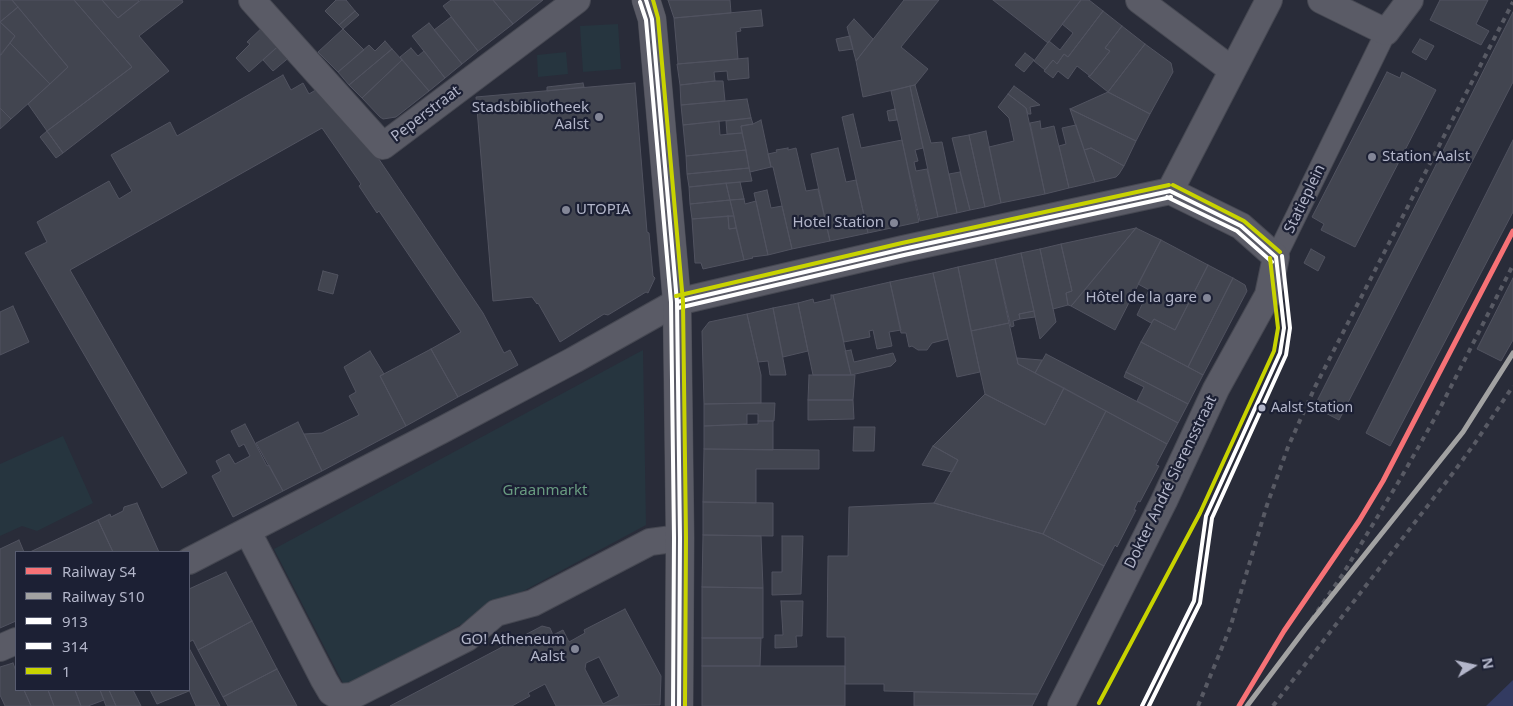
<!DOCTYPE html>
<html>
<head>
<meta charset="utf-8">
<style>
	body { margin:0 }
	#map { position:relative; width:1513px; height:706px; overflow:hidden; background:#292c39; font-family:"Noto Sans",sans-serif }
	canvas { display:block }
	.legend { position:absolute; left:15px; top:551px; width:175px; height:140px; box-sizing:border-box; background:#1c2034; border:1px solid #585c70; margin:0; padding:6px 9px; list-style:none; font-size:15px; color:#b3b6ca }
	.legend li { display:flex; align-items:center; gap:10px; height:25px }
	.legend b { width:25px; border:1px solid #585c70 }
	.north { position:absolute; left:1448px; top:641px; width:50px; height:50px; -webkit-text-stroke:4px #1c2034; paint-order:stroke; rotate:80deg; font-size:14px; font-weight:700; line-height:20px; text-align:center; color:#b3b6ca }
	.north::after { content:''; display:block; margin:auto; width:18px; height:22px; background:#b3b6ca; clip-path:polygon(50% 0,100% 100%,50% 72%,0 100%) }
</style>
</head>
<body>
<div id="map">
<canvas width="1513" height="706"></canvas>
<ul class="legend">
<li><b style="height:6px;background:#f77276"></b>Railway S4</li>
<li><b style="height:6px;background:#a2a2a2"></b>Railway S10</li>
<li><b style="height:6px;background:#fff"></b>913</li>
<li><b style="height:6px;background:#fff"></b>314</li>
<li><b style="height:6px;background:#c8d300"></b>1</li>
</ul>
<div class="north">N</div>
</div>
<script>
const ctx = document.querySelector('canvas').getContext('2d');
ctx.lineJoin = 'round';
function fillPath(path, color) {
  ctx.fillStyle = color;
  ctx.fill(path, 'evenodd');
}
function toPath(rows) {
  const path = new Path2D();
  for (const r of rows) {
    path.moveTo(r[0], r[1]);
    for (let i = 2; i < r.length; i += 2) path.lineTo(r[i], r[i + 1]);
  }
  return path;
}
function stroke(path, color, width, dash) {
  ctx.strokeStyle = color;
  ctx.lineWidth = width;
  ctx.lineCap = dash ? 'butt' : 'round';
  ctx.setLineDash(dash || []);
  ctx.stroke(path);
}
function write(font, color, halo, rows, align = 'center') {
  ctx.font = font + ' "Noto Sans",sans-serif';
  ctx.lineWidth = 4.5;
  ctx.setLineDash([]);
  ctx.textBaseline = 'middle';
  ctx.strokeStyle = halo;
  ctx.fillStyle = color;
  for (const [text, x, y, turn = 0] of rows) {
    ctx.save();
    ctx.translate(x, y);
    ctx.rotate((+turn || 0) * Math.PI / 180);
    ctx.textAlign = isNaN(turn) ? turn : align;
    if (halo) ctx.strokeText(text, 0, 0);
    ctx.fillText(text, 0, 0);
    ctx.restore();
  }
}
const green = toPath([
	[618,24,621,69,583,72,580,26],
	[566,52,568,74,538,77,537,55],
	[643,350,646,525,345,687,274,549],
	[63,436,93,503,37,531,22,526,0,536,0,464]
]);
const water = toPath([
	[1513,680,1513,706,1486,706]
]);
const building = toPath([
	[0,0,12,0,18,7,0,22,0,0],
	[12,0,74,0,132,67,47,131,28,104,68,67,12,0],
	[74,0,102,0,118,18,141,0,182,0,183,2,139,36,169,71,63,153,47,131,132,67,74,0],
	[102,0,139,0,139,1,118,18,102,0],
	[336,0,346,0,355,11,339,25,325,11,336,0],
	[451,0,493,0,513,24,478,51,443,6,451,0],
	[493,0,543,0,513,24,493,0],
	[668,0,730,0,731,13,674,18,668,0],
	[904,0,939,0,901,47,928,69,915,85,863,97,856,61,904,0],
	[993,0,1081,0,1048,43,993,0],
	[1081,0,1089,0,1103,11,1068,57,1064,54,1057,64,1053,60,1045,70,1034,61,1049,41,1060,50,1073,33,1062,24,1081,0],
	[1440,0,1488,0,1476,24,1489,31,1481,45,1430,20,1440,0],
	[18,7,68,67,50,84,10,43,15,36,0,22,18,7],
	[761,10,763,26,740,28,741,31,736,32,738,59,678,64,674,18,761,10],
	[355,11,359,15,343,29,339,25,355,11],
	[1103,11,1122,26,1105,48,1110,51,1090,76,1077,66,1068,79,1058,71,1053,78,1044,71,1053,60,1057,64,1064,54,1068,57,1103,11],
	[1513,12,1513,82,1339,420,1314,407,1315,405,1513,12],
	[451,17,478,51,462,64,434,30,451,17],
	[854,19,873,39,856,61,847,27,854,19],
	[0,22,15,36,1,55,0,55,0,22],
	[267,23,284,41,249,72,236,58,250,44,247,42,267,23],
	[429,23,462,64,445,78,412,36,429,23],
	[1122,26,1145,44,1108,92,1088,76,1090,76,1110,51,1105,48,1122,26],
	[343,29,364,50,338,72,318,52,343,29],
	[850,36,853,49,839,51,836,39,850,36],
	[1420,39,1434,46,1426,60,1412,52,1420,39],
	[284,41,292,55,273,71,263,60,284,41],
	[385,41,392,49,349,85,338,72,369,45,375,51,385,41],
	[10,43,50,84,11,119,0,108,0,55,10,43],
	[1145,44,1171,63,1173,72,1150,114,1108,92,1145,44],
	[411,48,418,56,424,51,445,78,429,91,400,57,411,48],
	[392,49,402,60,362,98,349,85,392,49],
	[1025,53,1034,60,1024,72,1015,65,1025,53],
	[748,58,749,78,728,80,727,71,714,72,715,81,680,85,677,64,748,58],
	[402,60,429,91,396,117,383,119,380,117,362,98,402,60],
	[1387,72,1400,78,1402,72,1436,90,1355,247,1321,230,1324,224,1312,217,1387,72],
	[283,75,291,90,303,83,309,94,324,85,345,109,483,313,504,353,510,350,518,365,458,397,431,349,461,332,379,211,377,213,359,186,361,184,322,128,70,270,187,473,162,488,25,253,47,242,37,222,109,181,119,199,132,191,111,155,170,122,177,136,283,75],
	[715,81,723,81,725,101,681,105,680,85,715,81],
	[583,83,584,87,547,91,547,87,583,83],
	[635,83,647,232,649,233,653,276,655,278,648,293,646,292,608,315,604,314,560,342,538,303,537,304,532,297,493,301,476,97,635,83],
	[915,85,931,143,942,142,957,213,938,217,910,86,915,85],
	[910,86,923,148,915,150,918,161,914,162,916,171,927,169,938,217,920,221,891,91,910,86],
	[1014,86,1040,105,1030,107,1031,114,1028,114,1026,108,1008,94,1014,86],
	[1108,92,1150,114,1136,141,1070,109,1108,92],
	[1008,94,1026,108,1045,194,1001,203,989,147,1014,141,1009,118,998,107,1008,94],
	[747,99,751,118,683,125,681,105,747,99],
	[0,108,11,119,0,129,0,108],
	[895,109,897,120,889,121,887,111,895,109],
	[1070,109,1136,141,1124,166,1091,148,1084,150,1070,109],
	[853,114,861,148,902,140,919,222,868,233,842,117,853,114],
	[751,118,753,124,741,126,742,133,727,134,726,121,751,118],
	[761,120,771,167,750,172,741,126,753,124,761,120],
	[719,121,720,135,742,133,746,150,686,156,683,125,719,121],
	[1040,121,1041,129,1054,126,1069,188,1045,194,1030,123,1040,121],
	[1076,125,1095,182,1069,188,1059,146,1066,144,1062,128,1076,125],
	[47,131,63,153,56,158,40,137,47,131],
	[986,131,1001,203,985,207,969,135,986,131],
	[969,135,985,207,970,210,952,138,969,135],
	[1513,140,1513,212,1390,446,1366,433,1513,140],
	[788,148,788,150,796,148,806,191,818,189,830,241,792,249,773,167,771,167,768,154,777,152,776,150,788,148],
	[838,148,846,182,856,180,868,233,830,241,811,154,838,148],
	[1091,148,1124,166,1119,174,1116,177,1095,182,1084,150,1091,148],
	[746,150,749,168,687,174,686,156,746,150],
	[749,168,752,181,689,187,687,174,749,168],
	[960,172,970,210,957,213,949,174,960,172],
	[740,182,744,199,730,200,726,183,740,182],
	[726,183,730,200,690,204,689,187,726,183],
	[767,190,771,208,782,206,792,249,768,255,754,193,767,190],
	[744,199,745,204,756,201,768,255,752,257,753,258,744,260,730,200,744,199],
	[730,200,734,216,692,219,690,204,730,200],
	[728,216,729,229,736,228,744,260,703,269,701,263,695,263,692,219,728,216],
	[728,216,734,216,736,228,729,229,728,216],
	[1136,228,1074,303,1071,306,1068,305,1066,293,1072,291,1061,244,1136,228],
	[1136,228,1161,240,1115,330,1071,306,1136,228],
	[1161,240,1208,265,1175,330,1154,319,1151,323,1137,315,1149,290,1138,284,1161,240],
	[1061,244,1072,291,1066,293,1068,305,1053,309,1040,249,1061,244],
	[1040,249,1056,322,1040,339,1021,253,1040,249],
	[1311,249,1325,257,1318,271,1304,263,1311,249],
	[1021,253,1034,311,1019,314,1020,319,1013,321,1014,326,1011,327,995,259,1021,253],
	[995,259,1009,323,971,331,958,267,995,259],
	[1208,265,1233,278,1188,367,1141,342,1154,319,1175,330,1208,265],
	[958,267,980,372,957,377,933,273,958,267],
	[323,271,338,275,333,294,318,290,323,271],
	[933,273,948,339,932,343,927,350,918,350,912,346,909,347,906,333,901,333,890,282,933,273],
	[1233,278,1245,285,1247,291,1203,375,1188,367,1233,278],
	[1513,278,1513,340,1501,361,1477,349,1513,278],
	[890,282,901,330,889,332,892,346,877,349,873,330,869,331,870,337,844,342,833,295,890,282],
	[831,295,833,295,851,375,813,375,798,303,813,299,814,303,831,299,831,295],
	[798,303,808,351,783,357,773,308,798,303],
	[13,306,29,342,0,355,0,312,13,306],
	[773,308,784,364,786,375,770,375,768,361,758,362,747,314,773,308],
	[1034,311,1035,317,1020,319,1019,314,1034,311],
	[747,314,761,375,761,403,704,404,702,331,709,322,747,314],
	[1009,323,1018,364,1064,388,1045,425,985,394,971,331,1009,323],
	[1141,342,1203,375,1188,404,1126,372,1141,342],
	[431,349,458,397,406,426,380,376,431,349],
	[851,350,854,362,893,353,896,361,891,366,851,375,845,351,851,350],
	[370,351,384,374,380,376,406,426,322,471,304,434,322,433,359,415,349,396,356,392,344,367,370,351],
	[1046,354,1178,423,1167,444,1035,373,1046,354],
	[1017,358,1041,360,1042,360,1035,373,1018,364,1017,358],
	[1126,372,1188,404,1178,423,1137,401,1144,387,1124,377,1126,372],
	[809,375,855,375,853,400,808,400,809,375],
	[1064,388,1106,411,1043,534,934,503,958,460,933,446,985,394,1045,425,1064,388],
	[808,400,853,400,854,419,808,420,808,400],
	[761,403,775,403,774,421,758,421,758,414,747,414,747,424,704,426,704,404,761,403],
	[1106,411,1167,444,1156,465,1159,466,1140,502,1138,501,1134,510,1136,510,1117,547,1115,545,1104,566,1043,534,1106,411],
	[758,421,773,421,773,450,704,449,704,426,758,424,758,421],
	[298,422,322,471,283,491,256,443,298,422],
	[245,424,267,466,269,465,283,491,233,517,212,476,221,471,216,461,229,454,235,464,250,456,244,444,239,447,231,431,245,424],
	[854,427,875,427,874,451,853,451,854,427],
	[933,446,958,460,952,472,922,465,933,446],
	[704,449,819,450,819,469,756,469,756,503,703,502,704,449],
	[703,502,773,503,773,536,703,535,703,502],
	[137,503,159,552,113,552,98,520,110,514,111,517,123,511,124,507,137,503],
	[934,503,1043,534,1104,566,1038,694,884,691,884,684,845,684,845,637,827,637,828,556,848,556,849,507,934,503],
	[98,520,113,552,30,552,98,520],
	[703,535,761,536,763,588,702,587,703,535],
	[782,536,803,536,801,594,772,595,772,572,782,572,782,536],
	[19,540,24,552,16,552,16,621,0,628,0,549,19,540],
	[226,572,252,621,198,650,193,640,189,642,189,589,226,572],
	[702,587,763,588,763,638,702,638,702,587],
	[781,601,803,601,802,636,796,636,797,647,775,648,775,635,783,635,781,601],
	[625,609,661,676,660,705,556,706,545,684,528,693,530,696,512,706,390,706,542,626,550,628,553,635,563,630,569,642,585,633,584,630,625,609],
	[599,657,619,696,603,704,585,669,586,663,599,657],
	[252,621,277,669,223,697,198,650,252,621],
	[702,638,761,638,760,666,702,666,702,638],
	[189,648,220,706,196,706,189,690,189,648],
	[13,663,16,671,16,690,24,690,31,706,5,706,0,695,0,667,13,663],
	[702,666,845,666,845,706,702,706,702,666],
	[277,669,297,706,228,706,223,697,277,669],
	[24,690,48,690,54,706,31,706,24,690],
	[48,690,75,690,81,706,54,706,48,690],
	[75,690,100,690,104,700,88,706,81,706,75,690],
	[100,690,109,690,116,706,106,706,100,690],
	[109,690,133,690,141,706,116,706,109,690],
	[150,690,189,690,189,691,157,704,150,690],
	[914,692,1038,694,1032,706,914,706,914,692]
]);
const pedestrian = toPath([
	[1276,257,1386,32]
]);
const minor = toPath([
	[252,0,383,146,577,0],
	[1139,0,1232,70],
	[1321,0,1386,32,1410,0],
	[1170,191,1269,0],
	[248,532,324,680,331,692,339,697,352,696,467,638,496,613,533,603,650,542,680,538],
	[189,561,442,430,574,360,677,302,903,249,1170,191],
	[0,648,16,641],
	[1061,706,1164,501,1216,389,1268,295,1276,257,1241,226,1170,191]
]);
const tertiary = toPath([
	[646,0,652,19,677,302,680,538,679,706]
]);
const rail = toPath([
	[1306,628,1343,574,1402,476,1436,416,1513,265],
	[1198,706,1230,628,1267,505,1288,447,1315,387,1513,2],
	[1273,706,1453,473,1475,443,1513,386]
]);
const bus1 = toPath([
	[646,0,652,19,677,302,680,538,679,706],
	[1170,191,1241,226,1276,257],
	[677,302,903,249,1170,191],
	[1142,706,1194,601,1206,516,1280,353,1284,328,1276,257]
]);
const bus2 = toPath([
	[640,2,646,20,671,302,674,538,673,706],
	[1167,197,1237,231,1272,262],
	[678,308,904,255,1171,197],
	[1149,706,1200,603,1212,518,1286,355,1290,328,1282,256]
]);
const bus3 = toPath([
	[653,0,658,18,683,302,686,538,685,706],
	[1173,185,1244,221,1280,252],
	[676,296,902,243,1169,185],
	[1099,703,1200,513,1274,351,1278,328,1270,258]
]);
const rail1 = toPath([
	[1239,706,1284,631,1359,521,1383,481,1513,231]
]);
const rail2 = toPath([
	[1247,706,1306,628,1463,432,1513,353]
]);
const markers = [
	[599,117,5,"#838697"],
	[1372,157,5,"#838697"],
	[566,210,5,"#838697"],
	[894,223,5,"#838697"],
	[1207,298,5,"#838697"],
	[1262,408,4.5,"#b3b6ca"],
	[575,649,5,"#838697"]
];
const busNames = [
	["Aalst Station",1271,408]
];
const poiNames = [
	["Stadsbibliotheek",589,108],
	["Aalst",589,125],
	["Station Aalst",1382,157,"left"],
	["UTOPIA",576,210,"left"],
	["Hotel Station",884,223],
	["Hôtel de la gare",1197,298],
	["GO! Atheneum",565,640],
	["Aalst",565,657]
];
const streetNames = [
	["Peperstraat",426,114,-37],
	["Statieplein",1305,199,-64],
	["Dokter André Sierensstraat",1171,482,-64]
];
const parkNames = [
	["Graanmarkt",545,491]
];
fillPath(green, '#26353f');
fillPath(water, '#333b61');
fillPath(building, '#424550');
stroke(building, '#515360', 1);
stroke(pedestrian, '#464852', 22);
stroke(minor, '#464852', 28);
stroke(tertiary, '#464852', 29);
stroke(pedestrian, '#5a5b66', 20);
stroke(minor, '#5a5b66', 26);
stroke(tertiary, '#5a5b66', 28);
stroke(rail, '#585a64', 4, [5, 5]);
stroke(bus1, '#fff', 4);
stroke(bus2, '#fff', 4);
stroke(bus3, '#c8d300', 4);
stroke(rail1, '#f77276', 5);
stroke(rail2, '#a2a2a2', 5);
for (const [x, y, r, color] of markers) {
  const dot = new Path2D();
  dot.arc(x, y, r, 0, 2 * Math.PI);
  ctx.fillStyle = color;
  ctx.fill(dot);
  stroke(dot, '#1c2034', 2);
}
write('14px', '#b3b6ca', '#1c2034', busNames, 'left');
write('15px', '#b3b6ca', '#1c2034', poiNames, 'right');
write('15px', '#b3b6ca', '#1c2034', streetNames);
write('15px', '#699c81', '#1c2034', parkNames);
</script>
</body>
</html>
